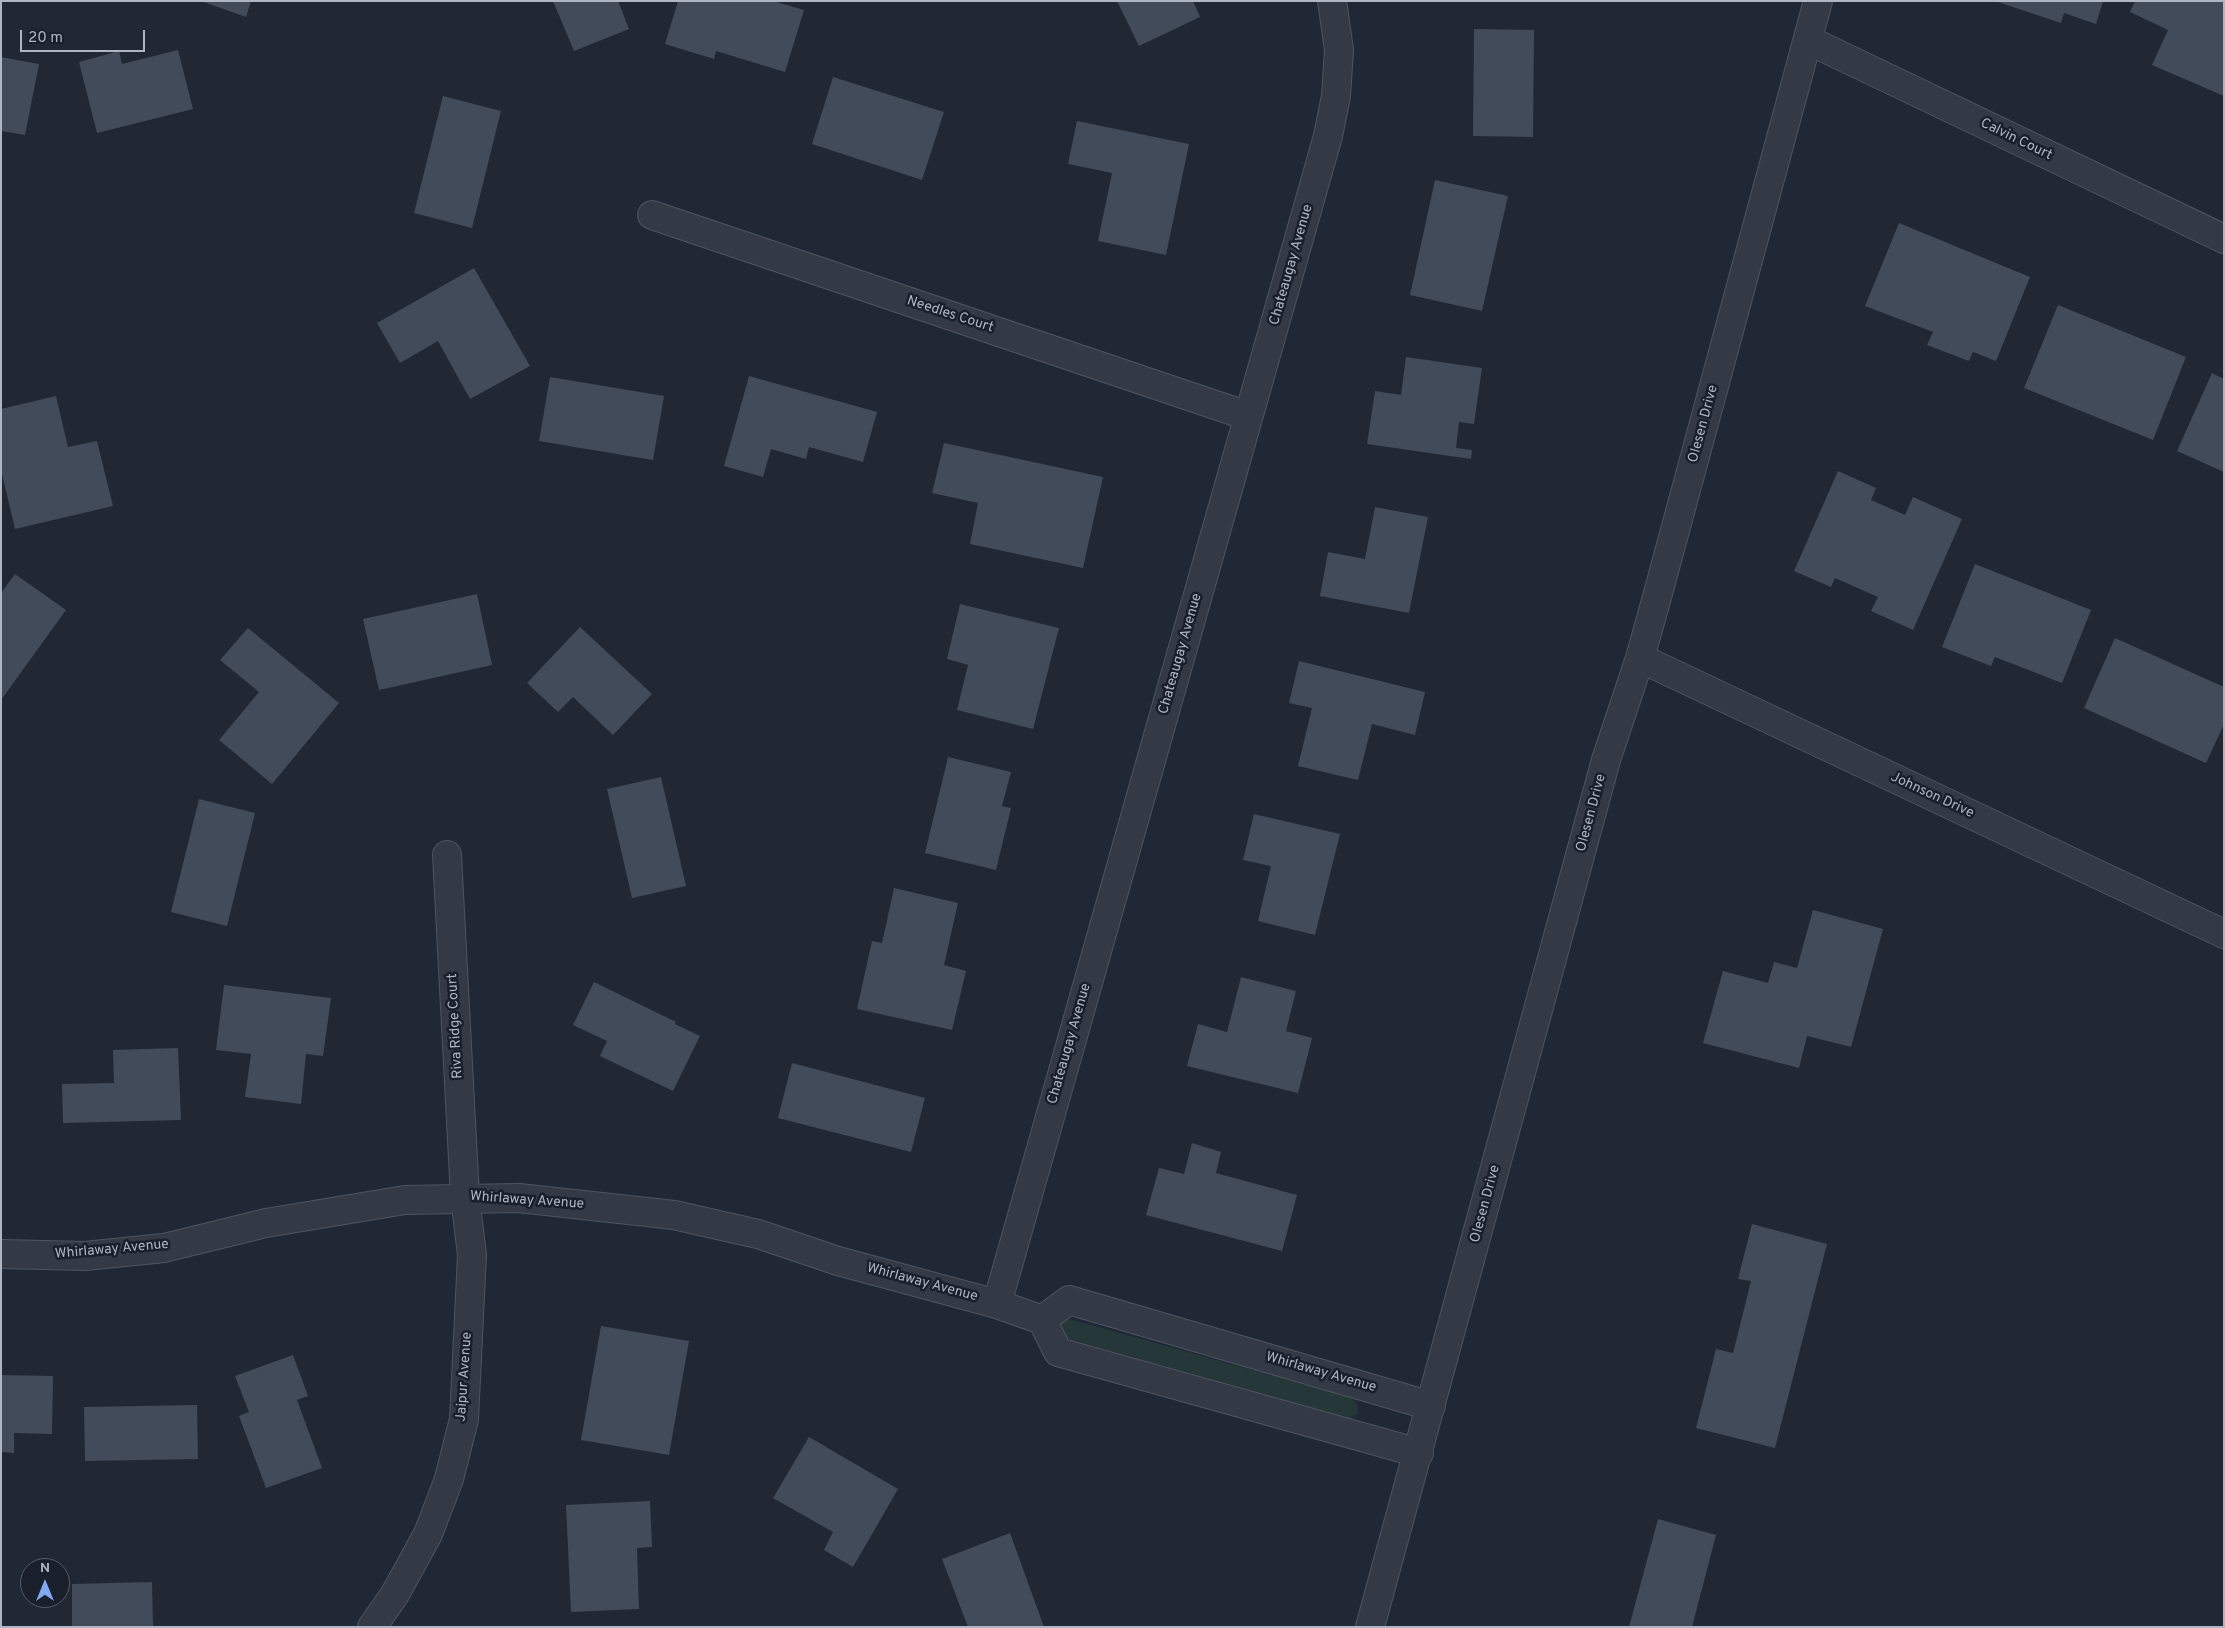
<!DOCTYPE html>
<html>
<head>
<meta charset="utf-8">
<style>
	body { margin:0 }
	#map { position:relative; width:2225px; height:1628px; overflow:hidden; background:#202835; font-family:Overpass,sans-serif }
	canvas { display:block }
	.frame { position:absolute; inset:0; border:2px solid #aeb5c3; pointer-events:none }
	.north { position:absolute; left:20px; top:1558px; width:50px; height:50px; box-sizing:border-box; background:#191f2b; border:1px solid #555b68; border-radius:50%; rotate:0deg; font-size:14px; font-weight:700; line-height:20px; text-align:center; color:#aeb5c3 }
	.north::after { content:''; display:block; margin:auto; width:18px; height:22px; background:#82a7f3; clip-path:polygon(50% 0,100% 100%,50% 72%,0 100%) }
	.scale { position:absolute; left:20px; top:30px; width:125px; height:22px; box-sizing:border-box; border:2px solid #aeb5c3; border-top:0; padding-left:6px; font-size:15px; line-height:18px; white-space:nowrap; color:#aeb5c3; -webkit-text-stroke:4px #191f2b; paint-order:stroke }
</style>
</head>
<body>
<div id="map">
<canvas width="2225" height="1628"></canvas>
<div class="frame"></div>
<div class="north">N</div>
<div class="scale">20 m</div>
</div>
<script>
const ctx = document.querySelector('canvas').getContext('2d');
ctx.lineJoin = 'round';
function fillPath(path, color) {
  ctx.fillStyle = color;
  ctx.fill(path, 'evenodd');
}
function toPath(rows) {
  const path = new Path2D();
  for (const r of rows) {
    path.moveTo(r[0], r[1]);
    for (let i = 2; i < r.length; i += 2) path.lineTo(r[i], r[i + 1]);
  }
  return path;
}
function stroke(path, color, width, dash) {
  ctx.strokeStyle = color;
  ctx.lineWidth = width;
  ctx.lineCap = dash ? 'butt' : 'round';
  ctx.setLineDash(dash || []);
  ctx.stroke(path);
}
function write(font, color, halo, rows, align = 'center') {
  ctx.font = font + ' Overpass,sans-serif';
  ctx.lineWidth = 5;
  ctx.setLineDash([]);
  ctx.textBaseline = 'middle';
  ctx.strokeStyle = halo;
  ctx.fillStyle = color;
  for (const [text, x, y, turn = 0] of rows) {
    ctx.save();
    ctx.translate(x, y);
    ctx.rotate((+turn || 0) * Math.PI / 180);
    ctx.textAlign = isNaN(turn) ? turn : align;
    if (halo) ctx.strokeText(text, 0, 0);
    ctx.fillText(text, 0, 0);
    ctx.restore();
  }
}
const green = toPath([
	[1066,1318,1349,1397,1358,1404,1358,1414,1349,1418,1066,1338,1058,1324]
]);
const building = toPath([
	[201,1,251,1,246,17],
	[553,1,618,1,629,29,574,51],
	[678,1,773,1,804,10,785,72,716,51,714,59,665,44],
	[1117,1,1193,1,1200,17,1139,46],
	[2103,1,2096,24,2064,13,2061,23,1998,2],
	[2135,1,2224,1,2224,96,2152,65,2168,30,2130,12],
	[1474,29,1534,30,1533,137,1473,136],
	[178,50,193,109,97,133,79,62,119,51,122,64],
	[1,57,39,64,25,135,1,131],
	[833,77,944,112,922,180,812,144],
	[443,96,501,111,472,228,414,213],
	[1077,121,1189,144,1166,255,1098,241,1112,173,1068,164],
	[1435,180,1508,196,1482,311,1410,295],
	[1899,223,2030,277,1996,361,1973,352,1969,361,1927,345,1933,332,1865,306],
	[474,268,530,366,470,399,438,341,400,363,377,323],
	[2058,305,2186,357,2153,440,2024,388],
	[1406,357,1482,368,1474,424,1459,422,1456,448,1472,450,1471,459,1367,444,1375,391,1401,395],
	[2212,373,2224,379,2224,472,2177,451],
	[749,376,877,412,863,462,809,447,806,459,771,449,763,477,724,466],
	[550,377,664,396,653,460,539,441],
	[56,396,68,447,97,441,113,506,15,529,1,470,1,409],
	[944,443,1103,477,1083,568,970,544,978,503,932,493],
	[1838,471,1876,488,1871,500,1905,515,1913,497,1962,519,1913,630,1871,611,1878,597,1835,578,1831,587,1794,571],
	[1375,507,1428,517,1409,613,1320,596,1328,552,1365,559],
	[1975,564,2091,610,2062,683,1995,657,1991,666,1942,647],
	[15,574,66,610,1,700,1,593],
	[477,594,492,665,379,690,363,619],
	[960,604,1059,628,1033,729,957,710,968,665,947,659],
	[580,627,652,694,613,735,573,697,558,712,527,683],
	[248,628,339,703,272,784,219,740,259,692,220,660],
	[2115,638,2224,687,2224,724,2206,763,2084,708],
	[1299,661,1425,692,1415,735,1372,724,1358,780,1298,766,1312,708,1289,703],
	[948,757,1011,772,1002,806,1011,808,996,870,925,853],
	[661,777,686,886,632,898,607,789],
	[199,799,255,813,227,926,171,912],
	[1254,814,1340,834,1315,935,1258,921,1271,866,1243,860],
	[894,888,958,903,944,965,966,971,952,1030,857,1009,872,941,882,943],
	[1813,910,1883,929,1851,1047,1807,1036,1799,1068,1703,1043,1723,971,1768,983,1774,962,1797,968],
	[1241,977,1296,991,1286,1031,1312,1038,1298,1093,1187,1066,1198,1024,1227,1032],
	[594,982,676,1022,675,1024,700,1036,673,1091,600,1056,607,1041,573,1025],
	[224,985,331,998,323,1056,306,1054,301,1104,245,1097,251,1054,216,1050],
	[178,1048,181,1120,63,1123,62,1084,114,1083,113,1050],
	[792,1063,925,1098,911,1152,778,1118],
	[1192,1143,1221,1152,1216,1173,1297,1195,1282,1251,1146,1215,1159,1168,1184,1174],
	[1752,1224,1827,1244,1775,1448,1696,1428,1716,1349,1733,1353,1751,1281,1738,1279],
	[601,1326,689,1341,669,1455,581,1440],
	[293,1355,308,1396,297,1400,322,1468,266,1488,239,1416,249,1412,235,1376],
	[1,1375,53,1376,52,1434,14,1433,14,1453,1,1452],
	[197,1405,198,1459,85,1461,84,1407],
	[809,1437,898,1489,853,1567,824,1550,833,1532,773,1498],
	[650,1501,652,1547,637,1548,639,1609,571,1612,566,1505],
	[1658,1519,1716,1535,1692,1627,1629,1627],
	[1010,1533,1044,1627,968,1627,942,1559],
	[152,1582,153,1627,72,1627,72,1584]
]);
const minor = toPath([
	[1808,40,2224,239],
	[652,215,1248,416],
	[1640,658,2224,934],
	[1,1254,85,1256,164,1248,266,1223,405,1200,519,1198,674,1215,758,1234,838,1261,997,1304,1042,1320,1058,1352,1419,1453],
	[997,1304,1328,136,1336,96,1339,50,1332,1],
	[1042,1320,1069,1300,1431,1406],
	[372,1627,395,1594,428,1534,449,1479,464,1419,472,1255,465,1197,447,855],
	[1370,1627,1606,760,1640,658,1657,597,1818,1]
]);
const streetNames = [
	["Calvin Court",2016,140,26],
	["Chateaugay Avenue",1292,265,-74],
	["Needles Court",950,315,18],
	["Olesen Drive",1704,424,-75],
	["Chateaugay Avenue",1181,654,-74],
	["Johnson Drive",1932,796,25],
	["Olesen Drive",1592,813,-75],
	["Riva Ridge Court",456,1026,-93],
	["Chateaugay Avenue",1070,1044,-74],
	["Whirlaway Avenue",527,1201,4],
	["Olesen Drive",1486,1204,-75],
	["Whirlaway Avenue",112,1250,-5],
	["Whirlaway Avenue",922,1283,15],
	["Whirlaway Avenue",1321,1373,16],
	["Jaipur Avenue",465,1377,-86]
];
fillPath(green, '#253739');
fillPath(building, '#414b5a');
stroke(minor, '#4e5561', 30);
stroke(minor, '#333a46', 28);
write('14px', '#aeb5c3', '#191f2b', streetNames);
</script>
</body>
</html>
